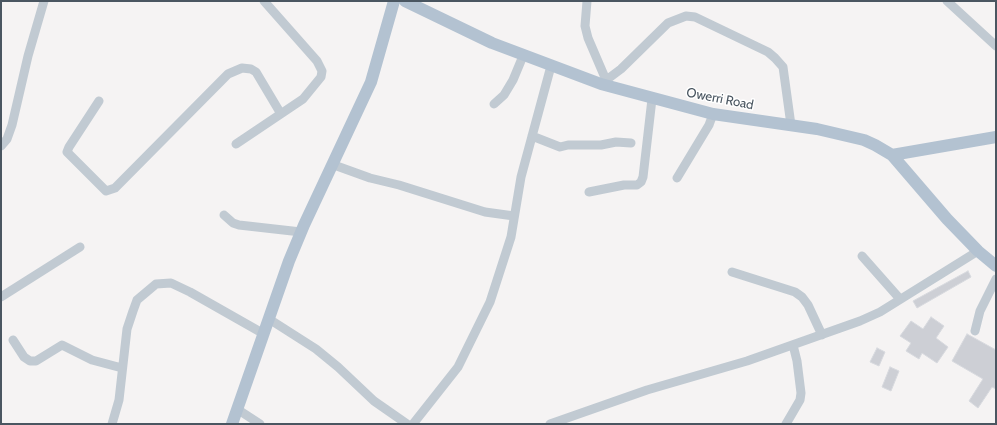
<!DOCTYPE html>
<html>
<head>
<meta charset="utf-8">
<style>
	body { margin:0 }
	#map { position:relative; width:997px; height:425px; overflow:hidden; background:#f5f3f3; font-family:Cabin,sans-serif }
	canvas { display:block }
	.frame { position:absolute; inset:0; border:2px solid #4a5661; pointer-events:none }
</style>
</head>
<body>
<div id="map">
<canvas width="997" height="425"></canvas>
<div class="frame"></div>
</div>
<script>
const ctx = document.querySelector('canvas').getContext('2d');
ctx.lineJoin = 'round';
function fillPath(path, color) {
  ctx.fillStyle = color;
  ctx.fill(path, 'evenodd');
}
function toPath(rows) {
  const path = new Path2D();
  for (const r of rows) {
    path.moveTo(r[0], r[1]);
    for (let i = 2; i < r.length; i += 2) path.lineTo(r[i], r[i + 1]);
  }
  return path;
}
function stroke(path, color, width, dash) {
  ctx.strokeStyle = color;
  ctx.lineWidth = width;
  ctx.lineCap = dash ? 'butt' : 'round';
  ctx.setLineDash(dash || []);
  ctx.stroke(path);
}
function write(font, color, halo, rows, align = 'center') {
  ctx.font = font + ' Cabin,sans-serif';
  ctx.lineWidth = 3;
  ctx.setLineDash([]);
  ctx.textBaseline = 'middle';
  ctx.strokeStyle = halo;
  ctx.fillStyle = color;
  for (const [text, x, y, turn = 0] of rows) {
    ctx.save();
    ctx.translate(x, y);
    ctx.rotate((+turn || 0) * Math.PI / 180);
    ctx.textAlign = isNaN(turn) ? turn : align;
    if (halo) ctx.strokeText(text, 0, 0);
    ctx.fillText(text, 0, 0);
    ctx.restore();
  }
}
const building = toPath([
	[968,271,971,277,917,308,913,301,968,271],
	[931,317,944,326,936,338,948,347,937,363,922,353,919,359,906,351,911,343,900,336,911,321,923,329,931,317],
	[967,334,996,350,996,389,992,387,978,408,969,401,983,379,952,361,967,334],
	[877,348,885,352,879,366,870,362,877,348],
	[890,367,899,371,891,391,882,387,890,367]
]);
const minor = toPath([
	[587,1,585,26,588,38,606,80],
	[947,1,996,46],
	[601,84,621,69,668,23,686,16,695,17,768,52,775,58,783,67,791,125],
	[99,101,69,147,67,152,106,191,115,188,228,74,242,68,251,69,256,72,281,114],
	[494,104,504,95,513,80,523,56],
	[532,136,560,147,568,145,601,145,616,142,631,143],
	[236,144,303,99,321,77,322,71,317,61,264,1],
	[1,146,7,139,12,125,28,56,44,1],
	[334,165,370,178,399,185,485,212,514,216],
	[677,178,709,125,713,114],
	[589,192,624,185,637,185,641,182,643,177,652,99],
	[224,215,233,223,239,225,301,232],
	[862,256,900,299],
	[732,272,795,292,802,297,808,305,822,335],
	[1,297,80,247],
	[269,319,316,349,338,367,374,401,407,424],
	[975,331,980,311,996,279],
	[13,340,24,357,30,361,36,361,62,345,92,360,122,368],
	[237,409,260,424],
	[112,424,119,400,127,329,133,311,137,300,156,284,171,283,190,292,264,334],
	[413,424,458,367,490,302,511,237,521,177,551,66],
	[550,424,647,390,747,361,860,321,880,312,978,251],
	[786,424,800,400,801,393,797,361,793,345]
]);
const major = toPath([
	[405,1,492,43,601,84,713,114,817,129,864,140,875,145,892,155,947,219,978,251,996,266],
	[892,155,996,137],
	[232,424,289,261,304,225,371,82,394,1]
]);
const streetNames = [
	["Owerri Road",720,99,11]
];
fillPath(building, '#cdcfd5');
stroke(building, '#d7d9de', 1);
stroke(minor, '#c1cad2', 9);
stroke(major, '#b3c2d1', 12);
write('13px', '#4a5661', '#fff', streetNames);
</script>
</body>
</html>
